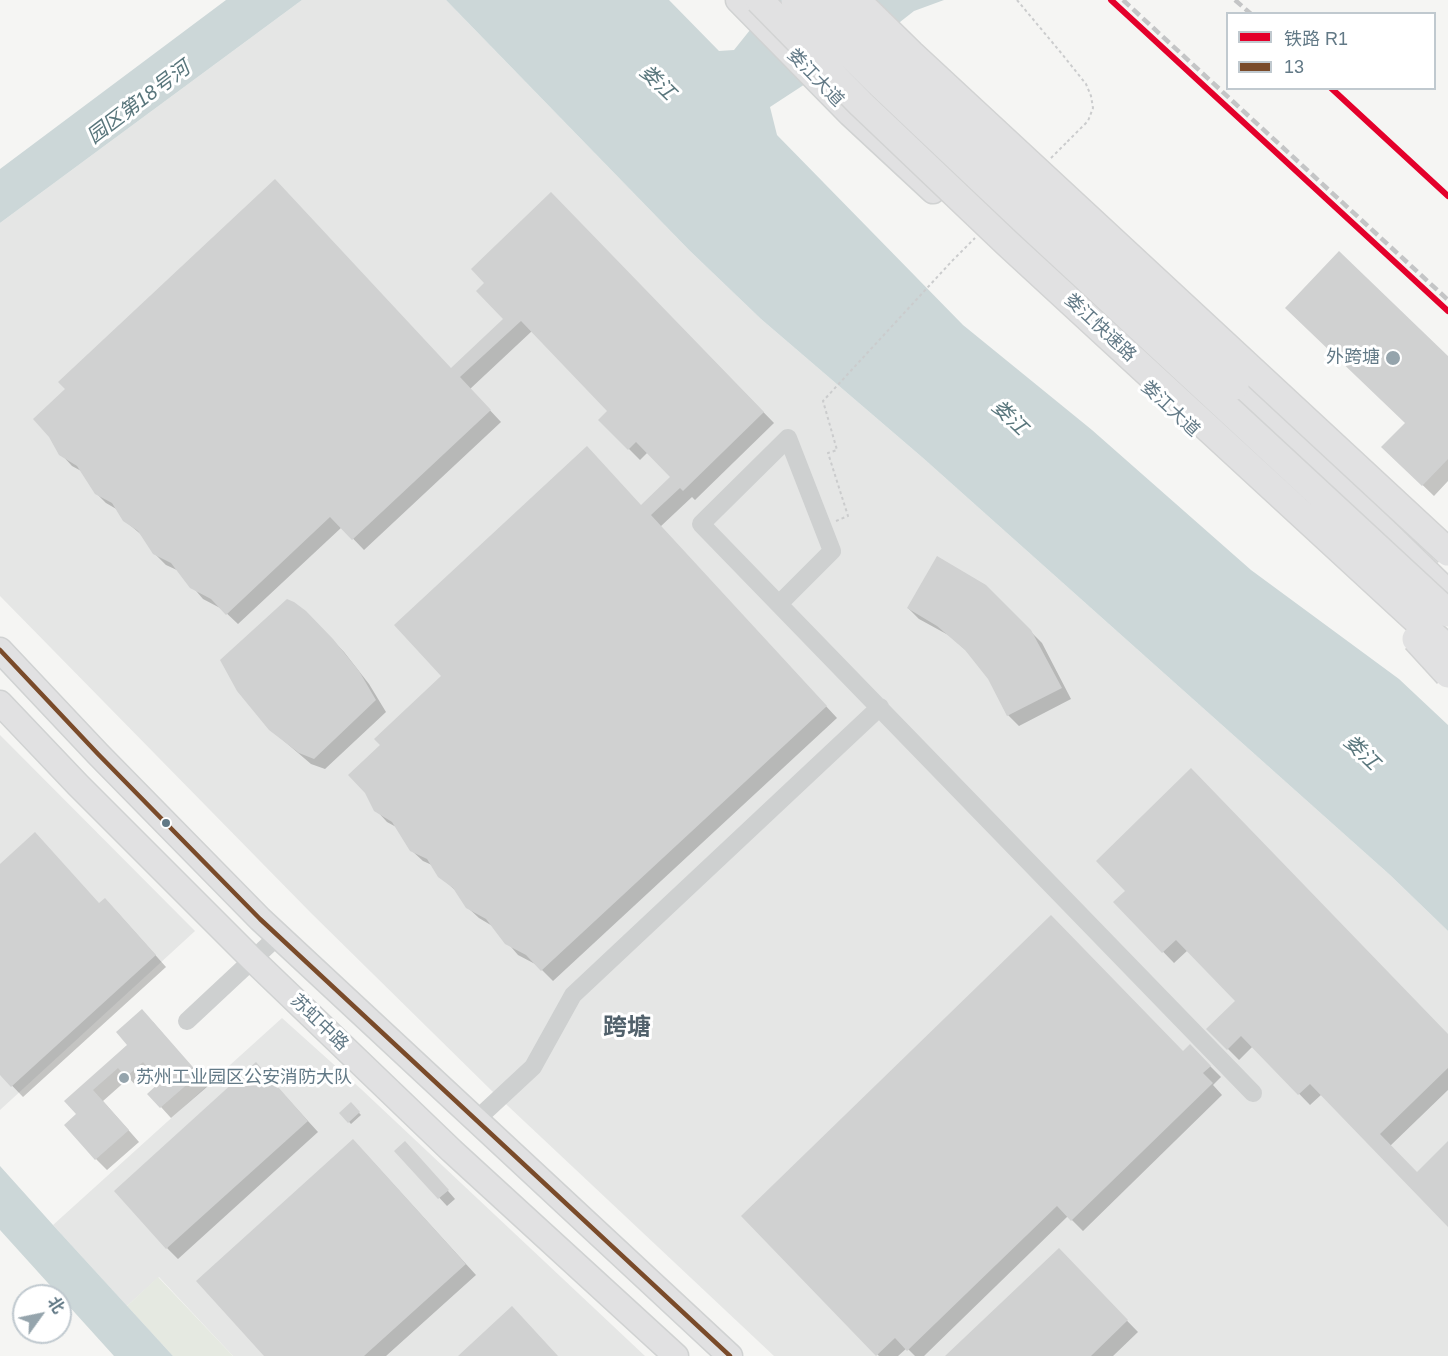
<!DOCTYPE html>
<html>
<head>
<meta charset="utf-8">
<style>
	body { margin:0 }
	#map { position:relative; width:1448px; height:1356px; overflow:hidden; background:#f5f5f3; font-family:Arial,"Noto Sans SC",sans-serif }
	canvas { display:block }
	.legend { position:absolute; left:1226px; top:12px; width:210px; height:78px; box-sizing:border-box; background:#fff; border:2px solid #c0c9cf; margin:0; padding:8px 10px; list-style:none; font-size:18px; color:#627986 }
	.legend li { display:flex; align-items:center; gap:12px; height:30px }
	.legend b { width:30px; border:2px solid #c0c9cf }
	.north { position:absolute; left:12px; top:1284px; width:60px; height:60px; box-sizing:border-box; background:#fff; border:2px solid #c0c9cf; border-radius:50%; rotate:57deg; font-size:16px; font-weight:700; line-height:24px; text-align:center; color:#627986 }
	.north::after { content:''; display:block; margin:auto; width:21px; height:27px; background:#95a4ac; clip-path:polygon(50% 0,100% 100%,50% 72%,0 100%) }
</style>
</head>
<body>
<div id="map">
<canvas width="1448" height="1356"></canvas>
<ul class="legend">
<li><b style="height:8px;background:#e4002b"></b>铁路 R1</li>
<li><b style="height:8px;background:#7a4b2a"></b>13</li>
</ul>
<div class="north">北</div>
</div>
<script>
const ctx = document.querySelector('canvas').getContext('2d');
ctx.lineJoin = 'round';
function fillPath(path, color) {
  ctx.fillStyle = color;
  ctx.fill(path, 'evenodd');
}
function toPath(rows) {
  const path = new Path2D();
  for (const r of rows) {
    path.moveTo(r[0], r[1]);
    for (let i = 2; i < r.length; i += 2) path.lineTo(r[i], r[i + 1]);
  }
  return path;
}
function stroke(path, color, width, dash) {
  ctx.strokeStyle = color;
  ctx.lineWidth = width;
  ctx.lineCap = dash ? 'butt' : 'round';
  ctx.setLineDash(dash || []);
  ctx.stroke(path);
}
function write(font, color, halo, rows, align = 'center') {
  ctx.font = font + ' Arial,"Noto Sans SC",sans-serif';
  ctx.lineWidth = 6;
  ctx.setLineDash([]);
  ctx.textBaseline = 'middle';
  ctx.strokeStyle = halo;
  ctx.fillStyle = color;
  for (const [text, x, y, turn = 0] of rows) {
    ctx.save();
    ctx.translate(x, y);
    ctx.rotate((+turn || 0) * Math.PI / 180);
    ctx.textAlign = isNaN(turn) ? turn : align;
    if (halo) ctx.strokeText(text, 0, 0);
    ctx.fillText(text, 0, 0);
    ctx.restore();
  }
}
const built = toPath([
	[302,0,446,0,689,250,761,319,923,458,1390,875,1448,931,1448,1356,774,1356,492,1091,311,913,0,596,0,223],
	[0,735,195,931,0,1110],
	[282,1018,361,1089,645,1356,233,1356,159,1277,127,1306,53,1225]
]);
const green = toPath([
	[158,1277,233,1356,173,1356,127,1306]
]);
const water = toPath([
	[226,0,302,0,0,223,0,169],
	[446,0,669,0,719,51,734,50,774,0,944,0,914,11,900,22,770,107,777,135,963,325,1092,430,1251,570,1399,679,1448,725,1448,931,1390,875,923,458,761,319,689,250],
	[0,1166,53,1225,173,1356,114,1356,0,1230]
]);
const shadow = toPath([
	[551,194,774,423,695,500,692,497,660,527,837,718,553,981,537,965,518,955,494,927,479,918,467,907,458,893,440,876,434,866,423,861,411,850,398,828,387,822,376,810,641,507,672,477,648,452,640,460,600,420,610,411,532,331,470,389,501,422,364,550,342,527,238,624,222,609,203,599,179,571,166,565,154,553,144,537,124,520,118,510,106,503,94,491,83,472,72,466,61,454,452,369,505,319],
	[1448,358,1448,481,1434,496,1383,447,1406,423],
	[985,586,1042,643,1071,699,1019,726,1008,715,990,679,970,654,950,636,919,619,908,608],
	[305,612,344,652,369,684,386,712,325,769,311,764,270,729],
	[0,866,116,911,166,967,23,1097,0,1073],
	[1115,902,1448,1035,1448,1090,1390,1146,1417,1174,1448,1143,1448,1224,1322,1094,1310,1105,1253,1046,1239,1060,1208,1029,1237,1001,1188,950,1174,963],
	[153,1022,208,1086,171,1118,161,1107,163,1082,154,1072,137,1087,129,1078,103,1101,139,1142,107,1170,96,1159,78,1115,66,1101],
	[1190,1046,1221,1077,1213,1085,1222,1095,1083,1231,1068,1216,924,1356,915,1356,907,1348,898,1356,879,1356,743,1216,1183,1053],
	[266,1075,318,1132,178,1259,167,1248],
	[351,1104,361,1115,351,1124,341,1113],
	[396,1151,413,1151,455,1199,447,1206],
	[364,1152,476,1275,386,1356,266,1356],
	[1058,1250,1138,1332,1113,1356,948,1356]
]);
const building = toPath([
	[275,179,451,368,503,319,476,291,484,283,471,269,551,192,764,412,683,491,680,488,651,515,827,706,541,971,526,955,505,944,486,919,466,908,453,888,438,877,427,859,410,851,392,822,374,811,365,793,348,775,380,745,374,739,441,676,394,625,587,446,641,505,670,477,636,442,628,450,598,420,607,411,521,321,460,377,491,410,352,540,330,517,226,615,211,599,190,588,171,563,153,554,138,531,123,521,112,503,95,494,77,466,59,455,49,437,33,419,65,389,58,382],
	[1339,251,1448,356,1448,459,1422,486,1381,447,1405,423,1285,308],
	[937,556,986,585,1031,630,1062,688,1007,716,988,679,965,650,937,626,907,608],
	[287,599,294,602,306,611,333,639,359,671,376,700,314,759,299,753,269,730,237,691,220,660],
	[1191,768,1448,1034,1448,1068,1380,1134,1417,1172,1448,1141,1448,1227,1310,1084,1298,1095,1241,1036,1227,1050,1206,1029,1235,1001,1176,940,1162,953,1113,902,1125,891,1096,861],
	[35,832,99,903,105,898,156,955,11,1087,0,1075,0,864],
	[1051,915,1183,1051,1190,1044,1211,1066,1203,1073,1213,1083,1071,1221,1057,1206,907,1351,895,1338,876,1356,741,1216],
	[142,1009,199,1074,160,1108,147,1094,160,1082,143,1062,126,1077,118,1068,93,1090,129,1130,95,1160,64,1125,76,1114,64,1101,127,1045,116,1032],
	[256,1062,308,1121,166,1249,114,1191],
	[351,1102,360,1112,348,1123,339,1113],
	[353,1139,466,1264,364,1356,264,1356,196,1281],
	[405,1141,449,1190,438,1199,394,1151],
	[1059,1248,1128,1320,1091,1356,945,1356],
	[512,1306,558,1356,458,1356]
]);
const path = toPath([
	[1017,0,1062,54,1086,84,1091,96,1093,108,1088,121,1066,143],
	[836,521,848,516,828,453,837,450,823,401,952,261]
]);
const minor = toPath([
	[779,604,832,551,788,438,701,524,1253,1093],
	[187,1021,278,936],
	[476,1120,533,1067,573,995,880,707]
]);
const major = toPath([
	[738,0,850,114,933,191],
	[0,650,98,754,260,919,730,1356],
	[0,703,78,785,252,959,452,1151,676,1356]
]);
const highway = toPath([
	[1235,386,1448,594]
]);
const rail = toPath([
	[1123,0,1448,300],
	[1235,0,1251,14],
	[1331,88,1448,196]
]);
const pathBridge = toPath([
	[1051,158,1066,143],
	[952,261,975,238]
]);
const highwayBridge = toPath([
	[759,0,861,104,1007,243,1448,649],
	[795,0,879,83,1027,223,1448,613],
	[824,0,894,69,1044,205,1235,386],
	[856,0,911,54,1448,552],
	[1416,639,1448,674]
]);
const bus1 = toPath([
	[0,650,98,754,260,919,730,1356]
]);
const rail1 = toPath([
	[1111,0,1448,311],
	[1331,88,1448,196]
]);
const markers = [
	[1393,358,8,"#95a4ac"],
	[166,823,5,"#627986"],
	[124,1078,6,"#95a4ac"]
];
const streetNames = [
	["娄江大道",815,78,46],
	["娄江快速路",1100,328,43],
	["娄江大道",1170,409,43],
	["苏虹中路",319,1023,44]
];
const poiNames = [
	["外跨塘",1380,358],
	["苏州工业园区公安消防大队",136,1078,"left"]
];
const waterNames = [
	["娄江",657,83,44],
	["园区第18号河",139,103,-37],
	["娄江",1009,418,44],
	["娄江",1361,753,44]
];
const districtNames = [
	["跨塘",627,1028]
];
fillPath(built, '#e5e6e5');
fillPath(green, '#e5e9e1');
fillPath(water, '#ccd7d8');
fillPath(shadow, '#0003');
fillPath(building, '#d0d1d1');
stroke(major, '#d0d2d2', 27);
stroke(highway, '#d2d3d3', 30);
stroke(path, '#cbcccd', 2, [3, 3]);
stroke(minor, '#ced0d0', 18);
stroke(major, '#e1e1e2', 24);
stroke(highway, '#e1e1e2', 27);
stroke(rail, '#c4c5c6', 4.5, [9, 4.5]);
stroke(highwayBridge, '#d2d3d3', 30, []);
stroke(pathBridge, '#cbcccd', 2, [3, 3]);
stroke(highwayBridge, '#e1e1e2', 27);
stroke(bus1, '#7a4b2a', 4.5);
stroke(rail1, '#e4002b', 6);
for (const [x, y, r, color] of markers) {
  const dot = new Path2D();
  dot.arc(x, y, r, 0, 2 * Math.PI);
  ctx.fillStyle = color;
  ctx.fill(dot);
  stroke(dot, '#fff', 2);
}
write('18px', '#627986', '#fff', streetNames);
write('18px', '#627986', '#fff', poiNames, 'right');
write('italic 20px', '#59767c', '#fff', waterNames);
write('bold 24px', '#51616b', '#fff', districtNames);
</script>
</body>
</html>
